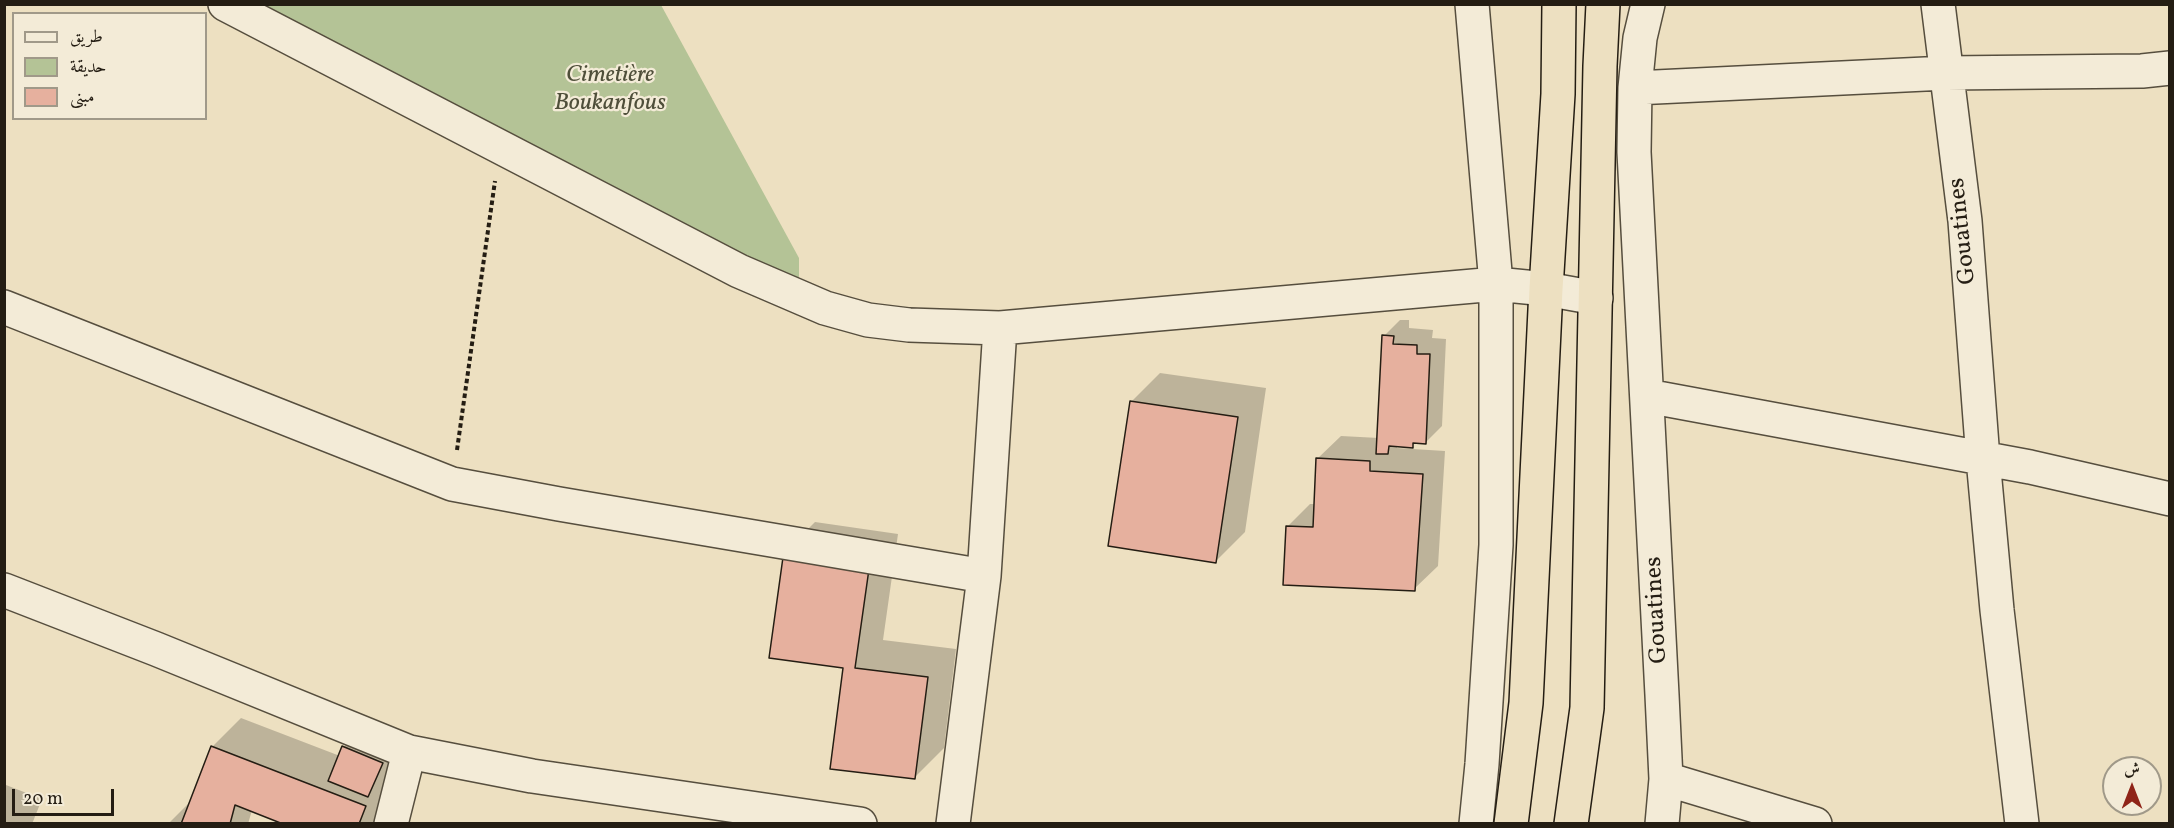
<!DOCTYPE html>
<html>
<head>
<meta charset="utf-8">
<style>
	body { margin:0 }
	#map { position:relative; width:2174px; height:828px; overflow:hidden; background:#ede0c1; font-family:Vollkorn,Amiri,serif }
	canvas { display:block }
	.frame { position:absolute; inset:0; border:6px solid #241d13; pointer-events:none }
	.legend { position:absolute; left:12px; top:12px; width:195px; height:108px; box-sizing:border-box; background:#f3ebd7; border:2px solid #a09989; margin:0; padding:8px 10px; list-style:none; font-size:18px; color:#241d13 }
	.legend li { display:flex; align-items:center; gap:12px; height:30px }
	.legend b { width:30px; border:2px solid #a09989 }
	.north { position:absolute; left:2102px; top:756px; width:60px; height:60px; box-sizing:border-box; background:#f3ebd7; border:2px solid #a09989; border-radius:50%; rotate:0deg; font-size:16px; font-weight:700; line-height:24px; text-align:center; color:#241d13 }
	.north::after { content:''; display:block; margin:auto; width:21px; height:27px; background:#8f2418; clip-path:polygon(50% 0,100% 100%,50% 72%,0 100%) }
	.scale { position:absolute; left:12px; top:789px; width:102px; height:27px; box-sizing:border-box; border:3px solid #241d13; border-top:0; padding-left:8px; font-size:18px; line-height:21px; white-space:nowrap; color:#241d13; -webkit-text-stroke:4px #f3ebd7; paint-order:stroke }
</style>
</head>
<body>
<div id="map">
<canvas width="2174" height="828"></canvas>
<div class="frame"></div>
<ul class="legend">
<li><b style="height:8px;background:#f3ebd7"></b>طريق</li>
<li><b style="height:16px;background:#b4c396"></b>حديقة</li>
<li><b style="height:16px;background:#e6b09e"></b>مبنى</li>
</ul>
<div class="north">ش</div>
<div class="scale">20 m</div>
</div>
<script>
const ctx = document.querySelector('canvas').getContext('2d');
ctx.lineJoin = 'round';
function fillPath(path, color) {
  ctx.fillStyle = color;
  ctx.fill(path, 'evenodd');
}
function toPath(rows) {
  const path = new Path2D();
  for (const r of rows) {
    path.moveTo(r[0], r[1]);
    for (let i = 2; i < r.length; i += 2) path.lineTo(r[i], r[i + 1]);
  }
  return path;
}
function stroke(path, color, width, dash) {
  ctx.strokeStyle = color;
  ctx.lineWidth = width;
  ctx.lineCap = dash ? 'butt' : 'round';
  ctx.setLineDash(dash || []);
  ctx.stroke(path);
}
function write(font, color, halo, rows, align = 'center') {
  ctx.font = font + ' Vollkorn,serif';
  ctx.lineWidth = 4.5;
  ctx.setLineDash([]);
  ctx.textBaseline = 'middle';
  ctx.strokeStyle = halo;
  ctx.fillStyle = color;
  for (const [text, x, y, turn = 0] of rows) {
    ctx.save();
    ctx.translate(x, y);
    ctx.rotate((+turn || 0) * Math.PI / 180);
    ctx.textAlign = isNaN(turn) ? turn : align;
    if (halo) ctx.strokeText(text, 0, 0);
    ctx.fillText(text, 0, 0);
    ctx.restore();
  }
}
const green = toPath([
	[260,5,661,5,799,258,799,288]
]);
const shadow = toPath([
	[1400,320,1409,320,1409,328,1433,330,1432,338,1446,339,1442,426,1426,442,1417,441,1412,446,1397,445,1397,448,1445,451,1438,566,1414,589,1287,527,1310,504,1315,504,1317,459,1341,436,1379,438,1384,336],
	[1160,373,1266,388,1245,532,1216,561,1131,402],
	[815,522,898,534,883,640,956,649,944,748,915,777,844,667,786,551],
	[241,718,340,756,344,747,360,731,398,747,386,774,394,777,376,824,287,824,252,810,248,824,168,824,192,800,212,747],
	[6,785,42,799,32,824,4,824,4,787]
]);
const building = toPath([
	[1382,335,1394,336,1393,344,1417,345,1417,354,1430,354,1426,444,1413,443,1413,448,1389,446,1388,454,1376,454,1382,335],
	[1130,401,1238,417,1216,563,1108,546,1130,401],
	[1316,458,1370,461,1370,471,1423,474,1415,591,1283,585,1286,526,1313,527,1316,458],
	[784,550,870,562,855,668,928,677,915,779,830,769,843,668,769,658,784,550],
	[211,746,366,806,359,824,283,824,235,805,230,824,181,824,211,746],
	[342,746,383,763,368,797,328,781,342,746]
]);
const path = toPath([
	[457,450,495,181]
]);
const street = toPath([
	[225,4,739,271,825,308,868,320,909,325,1000,328],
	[1472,4,1496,284,1496,545,1482,764,1476,824],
	[1648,4,1640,38,1635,88,1634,152,1662,695,1666,779,1662,824],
	[1938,4,1965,221,1983,459,1997,610,2022,824],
	[1635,88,1946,73,2142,71,2170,68],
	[4,307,452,484,559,504,984,576],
	[1647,396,2030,467,2170,499],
	[4,590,156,649,409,752,532,776,860,824],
	[1666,779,1815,824],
	[391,824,409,752],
	[953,824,984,576,1000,328,1496,284,1546,289,1596,298]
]);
const highway = toPath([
	[1511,824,1526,703,1546,289,1558,94,1559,4],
	[1571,824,1587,708,1600,66,1603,4]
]);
const parkNames = [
	["Cimetière",610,77],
	["Boukanfous",610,105]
];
const streetNames = [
	["Gouatines",1964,231,-96],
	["Gouatines",1658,610,-93]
];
fillPath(green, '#b4c396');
fillPath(shadow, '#0003');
fillPath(building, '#e6b09e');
stroke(building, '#241d13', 1.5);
stroke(street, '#564e3e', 36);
stroke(highway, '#241d13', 36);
stroke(path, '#241d13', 4, [4.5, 3]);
stroke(street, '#f3ebd7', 33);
stroke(highway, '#ede0c1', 33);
write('italic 24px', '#4f4f3a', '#f3ebd7', parkNames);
write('24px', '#241d13', '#f3ebd7', streetNames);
</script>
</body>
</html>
